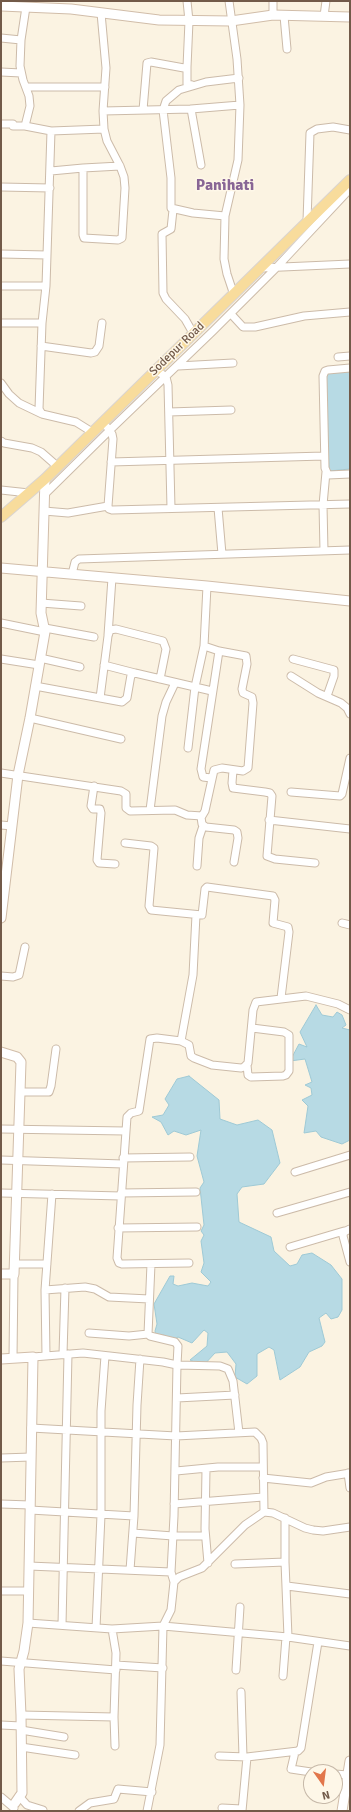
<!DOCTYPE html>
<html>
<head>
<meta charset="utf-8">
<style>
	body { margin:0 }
	#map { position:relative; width:351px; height:1812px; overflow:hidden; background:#fbf3e2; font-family:Signika,sans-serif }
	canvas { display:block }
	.frame { position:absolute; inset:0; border:2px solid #725a49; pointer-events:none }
	.north { position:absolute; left:303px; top:1764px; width:40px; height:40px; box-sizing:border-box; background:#fef7e8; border:1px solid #c6b8a8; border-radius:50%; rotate:166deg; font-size:11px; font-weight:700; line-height:16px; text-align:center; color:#725a49 }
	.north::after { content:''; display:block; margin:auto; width:14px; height:18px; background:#e2764b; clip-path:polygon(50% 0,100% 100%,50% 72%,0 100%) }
</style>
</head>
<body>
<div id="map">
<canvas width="351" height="1812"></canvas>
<div class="frame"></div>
<div class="north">N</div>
</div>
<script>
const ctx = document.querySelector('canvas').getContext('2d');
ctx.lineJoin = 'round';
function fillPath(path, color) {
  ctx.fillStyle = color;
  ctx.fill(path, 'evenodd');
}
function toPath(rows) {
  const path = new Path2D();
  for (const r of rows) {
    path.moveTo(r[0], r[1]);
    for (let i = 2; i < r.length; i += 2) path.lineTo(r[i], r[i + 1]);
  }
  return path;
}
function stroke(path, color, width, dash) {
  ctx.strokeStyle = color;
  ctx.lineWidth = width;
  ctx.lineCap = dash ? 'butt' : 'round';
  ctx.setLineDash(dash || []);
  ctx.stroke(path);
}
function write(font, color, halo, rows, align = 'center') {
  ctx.font = font + ' Signika,sans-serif';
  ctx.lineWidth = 3;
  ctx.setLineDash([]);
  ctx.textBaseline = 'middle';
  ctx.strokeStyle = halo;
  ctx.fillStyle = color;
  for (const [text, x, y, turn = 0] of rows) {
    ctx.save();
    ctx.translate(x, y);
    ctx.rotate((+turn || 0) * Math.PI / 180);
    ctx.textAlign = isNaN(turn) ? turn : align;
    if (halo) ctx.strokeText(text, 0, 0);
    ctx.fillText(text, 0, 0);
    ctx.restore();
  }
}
const water = toPath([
	[350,371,350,469,329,471,325,374,350,371],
	[316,1005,322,1015,333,1017,337,1012,342,1015,346,1025,342,1028,350,1030,350,1140,342,1144,321,1137,316,1131,304,1133,308,1106,302,1100,312,1095,311,1088,305,1085,312,1082,305,1059,290,1061,299,1044,307,1047,300,1032,316,1005],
	[189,1076,219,1100,220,1119,237,1125,258,1120,272,1130,280,1163,264,1184,242,1187,237,1194,239,1222,271,1237,274,1251,290,1266,297,1264,302,1255,312,1253,331,1265,342,1279,342,1310,338,1317,331,1319,326,1313,319,1318,325,1342,322,1346,309,1352,300,1367,280,1380,274,1350,269,1347,257,1354,257,1376,247,1384,235,1377,236,1364,227,1352,215,1353,203,1366,190,1360,207,1346,208,1333,204,1330,192,1343,178,1337,171,1341,164,1335,156,1336,155,1331,157,1324,154,1304,170,1276,174,1276,173,1284,178,1286,192,1283,208,1286,211,1282,201,1272,204,1263,201,1241,204,1235,201,1231,204,1225,200,1188,204,1182,197,1156,201,1130,186,1135,174,1131,168,1135,161,1122,152,1117,163,1115,169,1105,165,1099,177,1079,189,1076]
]);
const street = toPath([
	[229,1,237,59,240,105],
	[26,7,21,40,20,66,23,80,29,96,30,106,25,126,51,131,46,286,42,323],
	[273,15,273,1],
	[284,16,287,49],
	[324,16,326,1],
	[1,38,21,40],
	[187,67,187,84,192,85],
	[1,72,21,73],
	[26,87,105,87],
	[191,109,201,165],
	[143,110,147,63,151,62,184,68,187,67,189,21,187,1],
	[103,111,191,109,240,105,238,160,225,216],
	[1,124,13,124,13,126,25,126],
	[51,131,104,129,103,111,106,68,101,13],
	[83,168,120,166],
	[51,171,83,168,83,235,84,238,118,240,122,238,125,188,124,177,120,166,107,141,104,129],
	[1,187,50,188],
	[173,210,171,229,162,234,163,293,166,299,185,319,193,333],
	[307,221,310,133,317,129,333,127,350,130],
	[1,254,47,255],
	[260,268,350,264],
	[1,286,46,286],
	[234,295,227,274,224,259,225,216,193,213,171,208,171,178,163,110,166,101,179,90,206,82,239,78],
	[231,314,243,327,255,327,304,316,350,312],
	[1,323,42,323,39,409,42,414,76,422,92,432],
	[41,346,91,353,95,352,99,346,102,323],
	[338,357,350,356],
	[178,366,233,363],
	[350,368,328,370,325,371,323,376,325,468,328,475,350,474],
	[154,371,162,374,166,377,168,385,171,508],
	[1,383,9,394,19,403,42,414],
	[169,412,231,410],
	[107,427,112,434,113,439,108,506,109,509,112,510,350,504],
	[1,441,4,443,32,448,41,452,57,466],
	[111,462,324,456],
	[1,490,29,493],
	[44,495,110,430,213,331,276,268,350,189],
	[218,508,222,554],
	[44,511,68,513,108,506],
	[324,551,323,505,326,472],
	[72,574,75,562,79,559,350,550],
	[41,603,81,606],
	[1,623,45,632],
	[45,628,94,637],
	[108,635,112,578],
	[40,658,80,667],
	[1,659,39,665],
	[293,659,334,670,334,676,327,696],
	[104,665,135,673],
	[291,676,318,693,341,703,347,708,350,714],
	[35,686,122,702,127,698,131,675,135,673,212,691],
	[100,698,108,636,110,630,116,629,163,641,166,649,160,679],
	[30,718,121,739],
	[188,748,195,687,204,646],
	[233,770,232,783,233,788,265,792,270,793,272,796,267,856,275,859,315,863],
	[1,773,121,791,126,794,126,808,130,811,175,810,187,815,202,816,205,811,214,770,222,768,243,771,248,768,253,703,252,697,243,693,242,689,247,664,246,656,219,651,204,646,207,586],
	[211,778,203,777,201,769,219,651],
	[94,786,91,806,93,809,100,809,101,813,97,860,99,863,115,864],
	[291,792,340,796,342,794,350,758],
	[150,810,162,716,166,702,175,683],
	[201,817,202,824,206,827,234,830,237,832,238,838,234,862],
	[269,820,350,829],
	[1,825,12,826],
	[125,843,151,846,154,848,149,906,151,910,202,915,205,889,207,887,273,896,275,900,273,923,288,927,289,932,281,998],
	[197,866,199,838,203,826],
	[342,923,350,925],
	[1,976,13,977,19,975,25,947],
	[181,1041,189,1045,191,1056,194,1058,212,1065,241,1068,244,1067,248,1063,253,1010,256,1002,306,996,338,1004,350,1010],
	[247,1065,248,1075,251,1077,283,1076,286,1075,289,1071,289,1035,284,1032,252,1028],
	[20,1092,49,1092,51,1086,56,1049],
	[1,1129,125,1131],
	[123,1158,190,1157],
	[1,1160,123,1164],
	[295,1172,350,1155],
	[1,1193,121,1196],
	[121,1193,196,1192],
	[277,1213,350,1192],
	[118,1228,197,1227],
	[350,1229,344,1232,343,1236,350,1262],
	[290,1247,344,1231],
	[189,1263,122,1264,119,1263,117,1258,127,1117,131,1113,139,1111,150,1039,157,1038,181,1041,193,975,196,915],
	[15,1264,47,1264],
	[151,1264,148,1334,150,1336,175,1342,178,1346,177,1365,220,1366,228,1369,233,1381,239,1433],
	[45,1290,85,1287,95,1289,109,1297,149,1299],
	[89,1333,129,1336,148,1334],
	[63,1354,65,1288],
	[46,1356,45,1290,52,1194],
	[33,1357,83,1353,163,1362,177,1365,174,1516,171,1572,174,1582],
	[13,1358,14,1274],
	[177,1398,235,1395],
	[31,1428,176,1436,255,1432,261,1438,263,1443,264,1512],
	[1,1458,31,1457],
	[206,1469,205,1529,208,1563],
	[176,1471,218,1467,263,1467],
	[348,1473,350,1488],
	[263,1478,311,1483,326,1477,350,1473],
	[1,1504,30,1505],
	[174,1504,263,1497],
	[30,1510,134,1516],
	[133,1533,173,1536,205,1536],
	[285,1562,288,1637],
	[235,1564,285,1562,285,1518],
	[29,1566,171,1572],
	[130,1570,134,1516,137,1405,140,1359],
	[287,1586,350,1594],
	[1,1591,28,1591],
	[28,1623,112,1629],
	[62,1625,68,1354],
	[96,1628,101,1515,101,1411,105,1356],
	[1,1661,116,1670],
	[116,1665,163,1668],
	[236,1670,240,1607],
	[283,1676,286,1637],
	[241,1692,243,1757],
	[21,1715,114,1717],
	[1,1725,21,1726],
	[21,1730,64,1737],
	[115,1746,114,1717,116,1653,112,1629,163,1626,171,1610,174,1582,179,1577,202,1568,245,1525,264,1512,273,1513,305,1528,313,1530,323,1531,350,1527],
	[21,1747,75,1755],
	[295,1752,291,1769,311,1772],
	[219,1756,247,1757,298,1751,301,1748,318,1642],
	[335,1774,348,1775],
	[19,1796,27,1805,43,1810],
	[1,1797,14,1808],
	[222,1808,242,1809],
	[79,1811,90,1803,114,1799,118,1789,152,1792],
	[147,1811,160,1745,163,1626,288,1637,350,1646],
	[242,1811,247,1757]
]);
const secondary = toPath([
	[1,6,71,9,159,20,231,21,273,15,350,17],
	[1,568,207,586,350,601],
	[1,918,18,775,30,718,45,632,41,613,45,479],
	[1,1052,17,1057,21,1062,14,1274,1,1274],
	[1,1359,33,1357,28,1623,24,1651,19,1669,21,1715,22,1793,15,1803],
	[342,1811,350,1761]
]);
const primary = toPath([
	[1,517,45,479,350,180]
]);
const streetNames = [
	["Sodepur Road",177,349,-44]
];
const districtNames = [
	["Panihati",225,186]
];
fillPath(water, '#b7dae4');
stroke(water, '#9ec9d5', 1);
stroke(street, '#ccbba9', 9);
stroke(secondary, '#d1bda9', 11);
stroke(primary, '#dad4d0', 12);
stroke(street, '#fff', 7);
stroke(secondary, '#fff', 9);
stroke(primary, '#f8dc9c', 10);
write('12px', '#725a49', '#fef7e8', streetNames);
write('bold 16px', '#886595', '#fef7e8', districtNames);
</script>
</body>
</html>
